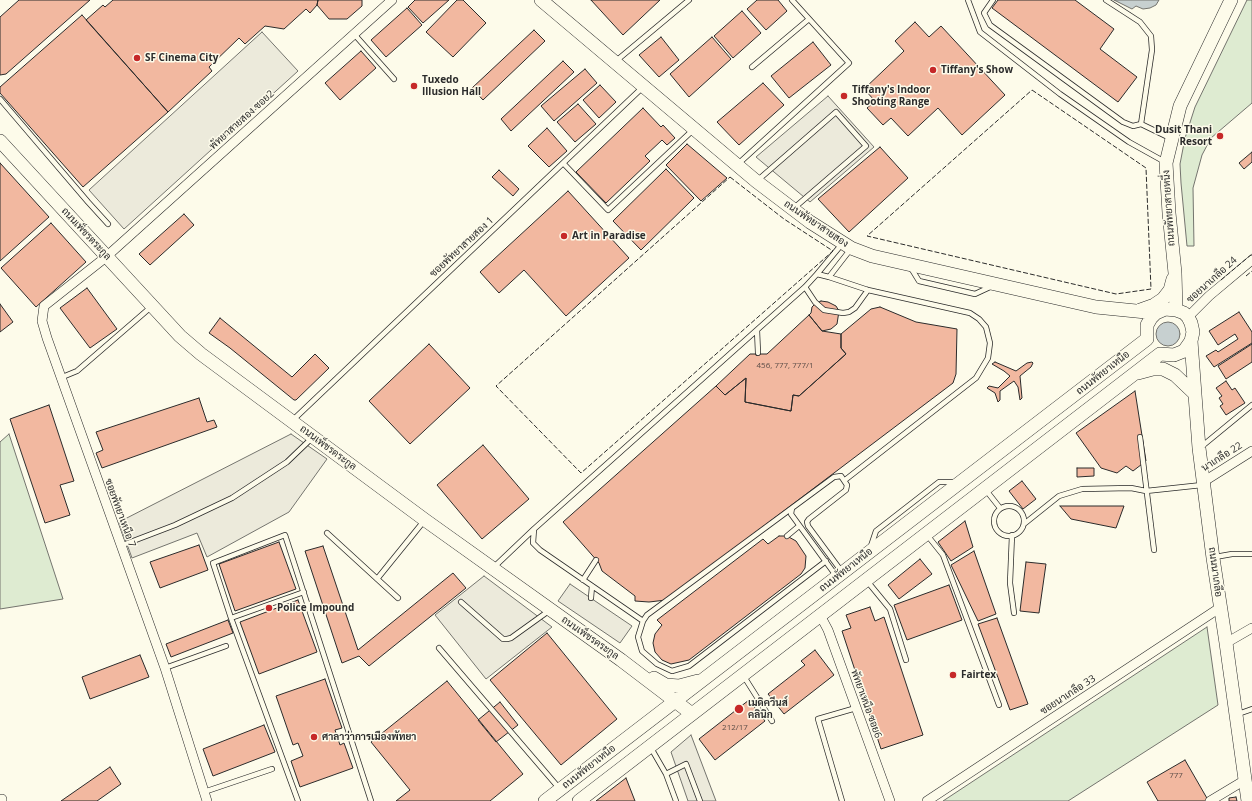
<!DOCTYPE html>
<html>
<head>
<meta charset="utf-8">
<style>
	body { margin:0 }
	canvas { display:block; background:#fdfbea }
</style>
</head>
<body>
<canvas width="1252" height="801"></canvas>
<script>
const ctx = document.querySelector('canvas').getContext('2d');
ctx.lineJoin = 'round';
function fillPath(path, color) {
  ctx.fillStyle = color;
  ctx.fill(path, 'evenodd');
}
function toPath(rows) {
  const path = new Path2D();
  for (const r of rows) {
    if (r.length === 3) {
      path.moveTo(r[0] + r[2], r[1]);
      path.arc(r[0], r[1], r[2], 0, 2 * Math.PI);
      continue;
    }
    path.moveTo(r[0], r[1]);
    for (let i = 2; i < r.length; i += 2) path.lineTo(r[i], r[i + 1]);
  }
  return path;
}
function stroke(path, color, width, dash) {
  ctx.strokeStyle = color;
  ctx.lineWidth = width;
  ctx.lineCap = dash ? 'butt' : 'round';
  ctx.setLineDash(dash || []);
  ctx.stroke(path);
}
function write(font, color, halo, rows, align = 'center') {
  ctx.font = font + ' "Open Sans",Sarabun,sans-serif';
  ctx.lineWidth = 3;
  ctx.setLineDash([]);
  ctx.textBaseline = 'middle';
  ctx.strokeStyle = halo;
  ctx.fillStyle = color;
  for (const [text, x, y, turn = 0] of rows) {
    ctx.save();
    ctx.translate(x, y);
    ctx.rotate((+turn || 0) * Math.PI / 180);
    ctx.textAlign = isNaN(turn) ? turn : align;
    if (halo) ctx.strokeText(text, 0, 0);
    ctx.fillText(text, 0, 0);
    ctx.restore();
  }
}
const green = toPath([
	[1247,0,1252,0,1252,103,1211,138,1202,155,1193,188,1194,246,1187,246,1181,183,1180,164,1185,138,1195,107,1247,0],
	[9,434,63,599,0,609,0,442,9,434],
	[1207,627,1218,705,1068,801,943,801,1207,627]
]);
const parking = toPath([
	[262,32,298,71,124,229,89,190,262,32],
	[828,96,874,147,810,202,756,157,828,96],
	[291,434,327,459,289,512,207,557,197,533,132,558,119,522,291,434],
	[484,576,552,627,486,679,435,615,484,576],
	[570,584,632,626,620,643,558,601,570,584],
	[691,735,716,801,688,801,671,752,691,735]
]);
const water = toPath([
	[1114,0,1159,0,1156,5,1150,8,1143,9,1136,6,1132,9,1114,0],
	[1168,334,12]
]);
const building = toPath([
	[19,0,90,0,6,74,0,75,0,17,19,0],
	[113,0,318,0,317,5,310,13,306,9,284,29,265,26,245,44,239,38,209,67,212,71,168,112,86,20,103,5,105,7,113,0],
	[318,0,362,0,362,6,347,19,329,19,317,5,318,0],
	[415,0,449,0,423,23,408,7,415,0],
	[457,0,463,0,486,23,453,57,426,32,457,0],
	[591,0,660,0,623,35,591,0],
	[757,0,778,0,787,11,766,30,747,9,757,0],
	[998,0,1075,0,1114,29,1100,49,1137,77,1118,102,992,8,998,0],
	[407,8,422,25,386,57,371,40,407,8],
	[742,11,761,33,733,58,714,36,742,11],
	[82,15,168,112,83,187,0,93,0,87,82,15],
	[915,22,929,37,941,26,1005,95,962,135,938,108,908,136,891,118,883,125,867,108,875,101,864,89,904,51,895,41,915,22],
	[534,30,545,41,483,100,472,88,534,30],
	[661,37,679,60,659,77,639,55,661,37],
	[712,37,731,59,689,97,670,74,712,37],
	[813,42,831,65,789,98,771,76,813,42],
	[361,51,376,68,340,100,325,83,361,51],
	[563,61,574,72,511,131,501,119,563,61],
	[585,69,597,83,554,121,541,106,585,69],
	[763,83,784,105,739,145,717,122,763,83],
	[600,85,616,102,599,118,583,100,600,85],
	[578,104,596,124,575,142,557,122,578,104],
	[643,108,661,127,663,125,675,138,667,145,662,140,645,156,650,161,606,203,576,172,643,108],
	[547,128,567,151,549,167,528,146,547,128],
	[687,144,727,178,701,201,666,165,687,144],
	[880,147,908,178,849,232,818,199,880,147],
	[1252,152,1252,162,1244,169,1239,163,1252,152],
	[0,163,49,217,0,261,0,163],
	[666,169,694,198,641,250,613,221,666,169],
	[499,170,519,189,513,196,492,177,499,170],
	[568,191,629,258,566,316,524,270,499,293,480,272,568,191],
	[184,214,194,225,150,265,139,254,184,214],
	[51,223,86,262,36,307,1,268,51,223],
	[87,288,117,329,90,348,60,308,87,288],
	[821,301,828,302,836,306,839,311,837,324,831,329,822,331,809,315,811,313,812,307,815,304,821,301],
	[0,304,13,322,0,332,0,304],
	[880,307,916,322,957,329,956,374,953,383,666,600,649,602,635,601,635,596,602,571,599,563,563,522,716,386,725,395,746,378,745,402,791,411,793,395,799,396,846,354,841,348,841,334,871,309,880,307],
	[1239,312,1252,332,1252,343,1214,367,1206,356,1216,350,1218,352,1238,339,1235,334,1218,345,1209,331,1239,312],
	[809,315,822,331,841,334,841,348,846,354,799,396,793,395,791,411,745,402,746,378,725,395,716,386,750,354,767,354,809,315],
	[220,318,292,377,315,354,329,368,296,400,294,400,230,348,209,333,220,318],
	[429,344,470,388,410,444,369,401,429,344],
	[1252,344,1252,362,1226,379,1218,366,1252,344],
	[995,362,1016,371,1027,363,1032,362,1033,363,1031,367,1020,376,1022,398,1020,400,1018,387,1014,381,1000,391,1000,400,998,402,995,393,987,388,989,386,998,388,1010,376,1004,371,992,364,995,362],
	[1226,381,1232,390,1235,388,1245,403,1226,415,1220,406,1223,404,1219,398,1222,396,1216,388,1226,381],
	[1135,391,1146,461,1133,471,1126,466,1117,473,1101,468,1076,433,1135,391],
	[199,398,207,422,214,420,217,427,102,468,96,453,103,450,96,432,199,398],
	[49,405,74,481,60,485,70,515,45,523,10,419,49,405],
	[483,445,529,499,482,539,437,485,483,445],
	[1077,468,1094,468,1094,476,1077,477,1077,468],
	[1022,481,1036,499,1023,509,1009,491,1022,481],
	[1060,506,1124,506,1116,528,1071,519,1060,506],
	[965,521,973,547,951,561,938,542,965,521],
	[779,536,787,536,796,541,806,556,805,568,801,574,689,660,671,664,662,660,655,652,653,643,655,634,662,625,657,620,763,539,768,544,779,536],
	[279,542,296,589,235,611,219,564,279,542],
	[199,545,208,570,160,588,150,562,199,545],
	[323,546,358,650,453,573,466,588,369,666,359,656,342,663,305,551,323,546],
	[974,551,996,614,978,621,951,565,974,551],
	[920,559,932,574,899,599,888,585,920,559],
	[1026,562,1046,564,1039,613,1020,611,1026,562],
	[949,585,962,620,907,640,894,605,949,585],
	[298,600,317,652,259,674,240,622,298,600],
	[870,607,875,621,884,617,923,735,881,749,842,631,851,628,846,615,870,607],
	[997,618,1028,704,1010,710,978,624,997,618],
	[228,620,233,633,171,657,166,644,228,620],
	[547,633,617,719,561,765,490,680,547,633],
	[815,650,834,675,784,714,768,694,805,665,801,661,815,650],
	[140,655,149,677,90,699,82,677,140,655],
	[325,679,342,728,335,730,340,745,344,743,353,768,300,787,291,761,303,756,298,743,293,745,276,696,325,679],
	[447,681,523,774,490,801,396,801,410,790,371,742,447,681],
	[749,700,765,721,715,760,699,739,749,700],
	[500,702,518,725,496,742,478,720,500,702],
	[264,725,275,752,213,776,203,749,264,725],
	[1185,760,1208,800,1206,801,1158,801,1147,782,1185,760],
	[110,767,121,784,97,801,61,801,110,767],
	[626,778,635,801,596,801,626,778],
	[1236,797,1237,801,1229,801,1229,798,1236,797]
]);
const lane = toPath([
	[968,0,980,32,1060,94,1129,142,1165,162],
	[993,0,984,13,990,25,1123,122,1133,126,1141,124,1170,138],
	[1106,0,1140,22,1151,36,1152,50,1141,124],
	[354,34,394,79],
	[616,61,689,0],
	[752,67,809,19],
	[0,99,88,202,108,224],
	[564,164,608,210,693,130],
	[738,164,849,63,792,0],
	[758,180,836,112,866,146,794,208],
	[911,268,919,281,975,294,990,287],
	[817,274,842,244],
	[829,277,850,250],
	[805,287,815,302,824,310,843,313,849,312,855,308,868,290],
	[757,330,758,353],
	[60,378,77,371,151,307],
	[293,420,643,87],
	[1140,437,1154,550],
	[1201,447,1252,405],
	[985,489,1000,508],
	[1009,521,15],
	[792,508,647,615,643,621,540,550,533,543,534,529,805,287,817,274,829,277,868,290,970,313,979,319,986,327,990,343,988,358,976,378,845,480],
	[1024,524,1059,496,1082,489,1131,488,1146,491,1202,485],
	[327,533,398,598],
	[927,535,943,555,999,705],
	[1012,535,1010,583,1014,613],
	[787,536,799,526],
	[120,546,175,525,232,498,287,462,312,438],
	[871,546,876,531,939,482,955,482],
	[1215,557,1232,554,1252,554],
	[493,568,534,529],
	[837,577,791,514,792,508,834,477,841,476,847,485,846,490,809,519,807,522,808,526,842,572],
	[377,579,424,521],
	[583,580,596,560],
	[867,581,890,609,906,660],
	[591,598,592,586],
	[461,602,503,639,507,639,511,638,550,610],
	[231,618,304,592],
	[643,621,638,637,642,651,657,664,672,671,689,666,826,561],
	[439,648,559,788],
	[165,668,226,646],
	[743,675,772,721],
	[1238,714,1252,709],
	[651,748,666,774,676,801],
	[666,774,686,764,700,801],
	[204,792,272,769],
	[298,801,231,618,213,563,285,535,371,801],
	[842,801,818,719,856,708]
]);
const street = toPath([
	[1188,317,1209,296,1252,260],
	[1203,482,1252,451],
	[820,615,828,630,890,801],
	[1226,643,1252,628],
	[2,799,2,801],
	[207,801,165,668,47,338,42,321,44,306,106,257,392,0],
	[927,801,1221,607],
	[1210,801,1245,780]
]);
const secondary = toPath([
	[541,0,756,181,810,222,851,248,872,256,1096,307,1156,313],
	[0,141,180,336,201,354,425,520,621,660,692,714],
	[1140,310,1154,305,1163,299,1170,290,1173,279],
	[1176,310,1175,273,1169,213,1166,163,1180,106,1231,0],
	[1191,341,1199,448,1213,558,1226,643,1248,801],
	[1138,373,1153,369,1163,369,1175,375,1195,394],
	[654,678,666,685,679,686,698,681],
	[545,801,1147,339,1147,325,1151,318,1156,313,1165,309,1176,310,1184,313,1188,317,1191,323,1193,332,1191,341,1184,351,1174,355,1160,354,579,801]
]);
const fence = toPath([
	[1032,90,1146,168,1151,289,1116,294,867,236,1032,90],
	[730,177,784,219,833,251,581,473,496,386,730,177],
	[1246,276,1252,271],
	[1221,280,1252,254]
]);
const markers = [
	[137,58,4,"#c62828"],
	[933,70,4,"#c62828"],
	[414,86,4,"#c62828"],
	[844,96,4,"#c62828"],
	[1220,136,4,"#c62828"],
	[564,236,4,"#c62828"],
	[269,608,4,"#c62828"],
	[953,675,4,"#c62828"],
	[739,709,5,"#c62828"],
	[314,737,4,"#c62828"]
];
const numberNames = [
	["456, 777, 777/1",785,366],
	["212/17",735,728],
	["777",1176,776]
];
const poiNames = [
	["SF Cinema City",145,58],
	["Tiffany's Show",941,70],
	["Tuxedo",422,80],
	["Illusion Hall",422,92],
	["Tiffany's Indoor",852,90],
	["Shooting Range",852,102],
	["Dusit Thani",1212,130,"right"],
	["Resort",1212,142,"right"],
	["Art in Paradise",572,236],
	["Police Impound",277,608],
	["Fairtex",961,675],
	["เมดิควีนส์",748,703],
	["คลินิก",748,715],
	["ศาลาว่าการเมืองพัทยา",322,737]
];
const streetNames = [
	["พัทยาสายสอง ซอย2",242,120,-42],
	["ถนนพัทยาสายหนึ่ง",1169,208,-94],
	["ถนนพัทยาสายสอง",816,224,34],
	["ถนนเพ็ชรตระกูล",86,234,47],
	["ซอยพัทยาสายสอง 1",462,247,-43],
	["ซอยนาเกลือ 24",1212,280,-42],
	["ถนนพัทยาเหนือ",1103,373,-38],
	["ถนนเพ็ชรตระกูล",328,448,37],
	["นาเกลือ 22",1222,457,-32],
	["ซอยพัทยาเหนือ 7",120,513,70],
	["ถนนพัทยาเหนือ",846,570,-38],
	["ถนนนาเกลือ",1215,572,82],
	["ถนนเพ็ชรตระกูล",590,638,35],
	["ซอยนาเกลือ 33",1068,695,-33],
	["พัทยาเหนือ ซอย6",866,704,70],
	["ถนนพัทยาเหนือ",589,767,-38]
];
fillPath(green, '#deebd1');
stroke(green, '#74746e', 1);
fillPath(parking, '#eceadb');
stroke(parking, '#74746e', 1);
fillPath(water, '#c7d0d0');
stroke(water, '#74746e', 1);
fillPath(building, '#f2b8a0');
stroke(building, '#2b2b2b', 1);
stroke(lane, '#2b2b2b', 6);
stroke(street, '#2b2b2b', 10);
stroke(secondary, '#2b2b2b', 14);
stroke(lane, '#fdfbea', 4.5);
stroke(street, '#fdfbea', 9);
stroke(secondary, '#fdfbea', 13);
stroke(fence, '#2b2b2b', 1, [5, 2]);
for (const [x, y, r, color] of markers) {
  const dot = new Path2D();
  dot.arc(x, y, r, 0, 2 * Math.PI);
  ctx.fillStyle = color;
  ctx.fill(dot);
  stroke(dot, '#fdfbea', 1.5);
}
write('8px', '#5d4e48', null, numberNames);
write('bold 10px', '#2b2b2b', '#fdfbea', poiNames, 'left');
write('10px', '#2b2b2b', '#fdfbea', streetNames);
</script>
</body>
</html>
